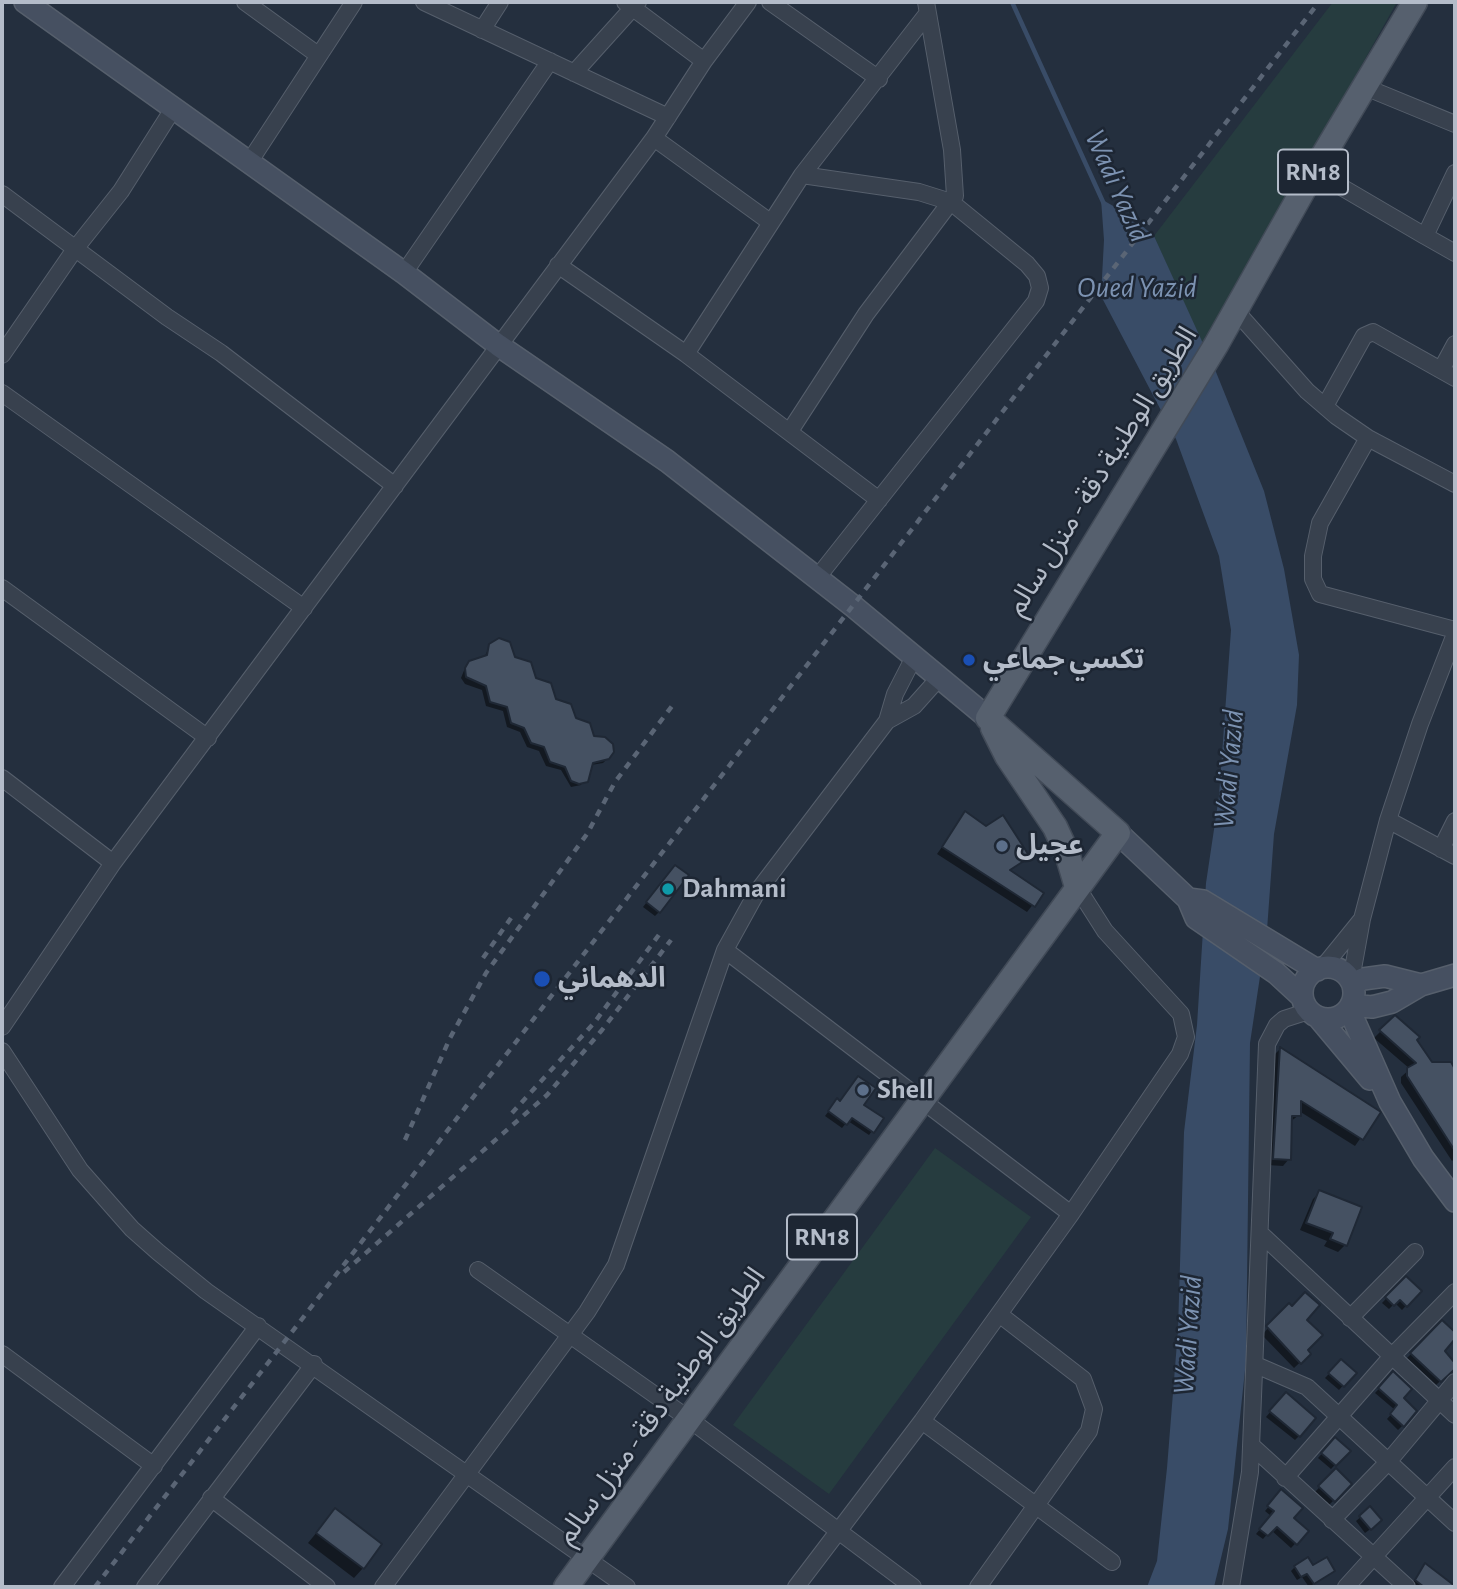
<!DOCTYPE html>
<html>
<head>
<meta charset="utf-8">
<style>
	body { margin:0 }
	#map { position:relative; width:1457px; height:1589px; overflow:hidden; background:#242f3e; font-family:"Alegreya Sans",sans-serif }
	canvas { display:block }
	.frame { position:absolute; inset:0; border:4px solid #b4bcc9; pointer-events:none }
</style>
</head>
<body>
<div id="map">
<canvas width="1457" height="1589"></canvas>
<div class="frame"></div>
</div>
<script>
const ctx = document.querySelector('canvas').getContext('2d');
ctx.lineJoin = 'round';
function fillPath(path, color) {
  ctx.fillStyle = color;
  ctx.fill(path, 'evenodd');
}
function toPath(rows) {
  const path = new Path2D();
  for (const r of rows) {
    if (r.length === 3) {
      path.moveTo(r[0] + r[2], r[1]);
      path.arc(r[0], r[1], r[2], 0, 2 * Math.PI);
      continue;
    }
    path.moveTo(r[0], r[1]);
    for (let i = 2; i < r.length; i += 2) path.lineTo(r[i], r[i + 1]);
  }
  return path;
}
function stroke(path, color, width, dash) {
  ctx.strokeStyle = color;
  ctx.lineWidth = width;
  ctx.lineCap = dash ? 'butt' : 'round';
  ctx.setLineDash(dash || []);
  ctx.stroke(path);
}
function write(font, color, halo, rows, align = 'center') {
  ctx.font = font + ' "Alegreya Sans","Noto Sans Arabic",sans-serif';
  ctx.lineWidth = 5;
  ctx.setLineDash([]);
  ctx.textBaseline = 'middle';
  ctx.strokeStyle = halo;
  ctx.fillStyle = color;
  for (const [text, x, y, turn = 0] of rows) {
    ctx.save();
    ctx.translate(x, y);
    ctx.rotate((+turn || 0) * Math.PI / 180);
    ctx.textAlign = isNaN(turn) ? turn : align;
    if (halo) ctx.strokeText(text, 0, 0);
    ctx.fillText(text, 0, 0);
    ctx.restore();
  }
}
const green = toPath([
	[1333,2,1397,2,1203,348,1154,236],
	[935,1148,1031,1217,829,1494,733,1425]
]);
const water = toPath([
	[1101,199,1129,215,1154,236,1216,372,1264,491,1284,569,1299,655,1297,705,1274,834,1267,930,1250,1043,1246,1361,1228,1529,1214,1587,1147,1587,1157,1561,1167,1468,1178,1330,1184,1132,1197,1025,1206,883,1219,796,1231,630,1219,556,1176,439,1101,296,1104,240]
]);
const shadow = toPath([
	[490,645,513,659,592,737,608,758,603,763,591,765,581,785,571,787,561,770,546,766,539,751,527,747,520,732,507,727,503,711,486,706,482,690,465,684,461,678,465,668,484,658],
	[965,814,1027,857,1008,871,1042,893,1027,912,937,854],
	[671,871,659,912,655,916,643,907],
	[1395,1017,1431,1064,1450,1064,1455,1072,1455,1158,1452,1161,1401,1083,1401,1077,1410,1069,1374,1038],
	[1280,1049,1378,1113,1355,1146,1299,1111,1299,1115,1290,1122,1289,1159,1283,1166,1267,1165,1274,1055],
	[840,1102,862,1105,881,1119,869,1135,848,1121,842,1128,825,1116,834,1104],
	[1320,1192,1345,1245,1338,1252,1324,1246,1327,1241,1300,1230,1313,1199],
	[1406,1278,1420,1291,1402,1310,1395,1303,1389,1309,1382,1303],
	[1283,1311,1304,1320,1306,1350,1309,1354,1294,1368,1262,1335],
	[1442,1323,1455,1334,1442,1351,1455,1367,1436,1385,1407,1358],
	[1341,1361,1354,1373,1339,1390,1325,1378],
	[1393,1374,1402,1398,1403,1425,1398,1430,1387,1419,1395,1410,1375,1393],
	[1281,1399,1299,1436,1295,1440,1266,1417],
	[1335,1439,1348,1451,1331,1469,1318,1458],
	[1336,1470,1350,1484,1329,1505,1315,1492],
	[1282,1492,1292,1518,1307,1531,1291,1548,1271,1530,1263,1539,1256,1534,1271,1516,1265,1511],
	[1370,1509,1376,1525,1365,1533,1356,1521],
	[335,1510,363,1568,354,1578,308,1543],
	[1426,1566,1455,1585,1455,1587,1409,1586],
	[1295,1567,1312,1567,1333,1571,1309,1587,1302,1577,1297,1580,1291,1571]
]);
const stream = toPath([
	[1012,2,1104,204]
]);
const building = toPath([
	[499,638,510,642,515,657,531,662,536,678,551,683,556,699,571,704,576,718,590,723,594,736,605,737,613,744,614,752,609,759,593,763,588,782,579,784,571,781,565,767,550,762,544,747,531,743,524,728,511,723,507,707,490,702,486,686,466,677,465,668,469,661,487,655,489,644,499,638],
	[965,811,986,826,1003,815,1030,857,1010,870,1044,893,1035,907,942,847,965,811],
	[675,865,689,875,660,913,646,902,675,865],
	[1395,1015,1420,1037,1417,1040,1432,1062,1451,1062,1455,1069,1455,1151,1407,1076,1407,1068,1416,1063,1379,1030,1395,1015],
	[1280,1047,1381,1112,1363,1140,1301,1101,1301,1116,1292,1116,1291,1160,1273,1159,1280,1047],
	[858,1076,876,1088,864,1105,884,1118,874,1133,852,1118,847,1125,828,1111,837,1098,840,1101,858,1076],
	[1319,1190,1362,1207,1347,1246,1330,1239,1333,1233,1306,1223,1319,1190],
	[1406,1276,1422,1291,1407,1307,1400,1300,1394,1306,1385,1297,1406,1276],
	[1305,1292,1320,1305,1307,1320,1323,1335,1308,1350,1311,1354,1301,1364,1266,1326,1289,1303,1292,1306,1305,1292],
	[1442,1320,1455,1332,1455,1339,1445,1351,1455,1363,1455,1369,1441,1382,1410,1353,1442,1320],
	[1341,1359,1357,1373,1344,1387,1328,1373,1341,1359],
	[1393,1371,1412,1389,1404,1398,1417,1411,1404,1427,1390,1414,1397,1405,1378,1388,1393,1371],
	[1286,1392,1316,1418,1300,1437,1269,1411,1286,1392],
	[1335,1437,1351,1451,1336,1466,1321,1453,1335,1437],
	[1336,1468,1352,1484,1335,1502,1318,1486,1336,1468],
	[1281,1489,1303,1508,1294,1518,1309,1531,1297,1545,1277,1527,1268,1536,1259,1529,1274,1511,1267,1506,1281,1489],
	[1370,1506,1382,1520,1371,1530,1359,1516,1370,1506],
	[335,1508,382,1544,364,1569,316,1533,335,1508],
	[1308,1557,1313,1565,1327,1557,1335,1571,1314,1584,1307,1574,1301,1577,1294,1566,1308,1557],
	[1425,1563,1455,1586,1455,1587,1424,1587,1415,1580,1425,1563]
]);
const minor = toPath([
	[245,2,318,55],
	[424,2,668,117],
	[625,2,704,61],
	[770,2,879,79],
	[482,30,500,2],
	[574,73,638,2],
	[1365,87,1455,124],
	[654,138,770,222],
	[248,164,354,2],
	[1314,171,1425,236],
	[1455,173,1425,236,1455,253],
	[802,175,919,192,951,202,1027,264,1037,276,1040,288,1036,301,817,578],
	[2,194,167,317,221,353,395,486],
	[558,265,686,354,879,500],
	[404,273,550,61],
	[1235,310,1307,391,1336,416,1368,438,1455,484],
	[686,354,802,175,927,14],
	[2,355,75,249,121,191,173,109],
	[1441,370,1455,344],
	[2,393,304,608],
	[1325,406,1364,336,1373,332,1455,378],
	[790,431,866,314,955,196,952,150,926,2],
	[1368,438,1320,523,1313,556,1313,579,1320,594,1455,630],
	[2,588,208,738],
	[887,721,914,706,939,678],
	[2,778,113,863],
	[1388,820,1455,856],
	[1441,849,1455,821],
	[725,950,1071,1214],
	[1323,967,1362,919],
	[1351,980,1362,919,1388,820,1420,724,1455,634],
	[2,1027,113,863,654,138,704,61,748,2],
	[2,1051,80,1170,132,1229,158,1252,206,1291,627,1587],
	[1260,1233,1455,1415],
	[478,1270,689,1419,913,1587],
	[1350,1318,1415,1252],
	[2,1354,154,1466],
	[1256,1365,1307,1387,1455,1523],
	[922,1421,1112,1562],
	[1252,1446,1407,1587],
	[1285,1478,1393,1355,1455,1292],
	[211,1498,327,1587],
	[1332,1520,1388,1462,1455,1382],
	[62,1587,258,1326],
	[145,1587,314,1364],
	[383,1587,587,1312,616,1265,725,950,757,892,887,721,895,694,914,657],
	[796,1587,922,1421,1071,1214,1180,1054,1186,1037,1181,1014,1105,931,1077,887],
	[978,1587,1089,1431,1094,1409,1083,1379,999,1314],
	[1231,1587,1250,1472,1267,1044,1277,1025,1284,1019,1309,1011],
	[1346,1587,1455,1467]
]);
const secondary = toPath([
	[25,2,404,273,498,345,667,461,853,606,988,718],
	[1118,833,1188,899,1196,918,1276,973,1302,997],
	[1188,899,1203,901,1317,970],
	[1328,993,26],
	[1353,984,1363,979,1385,976,1421,985],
	[1351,1005,1372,1007,1392,1002,1421,985,1455,975],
	[1349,1009,1390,1102,1423,1158,1455,1201],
	[1318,1017,1370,1079]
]);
const primary = toPath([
	[988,718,1216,345,1314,171,1415,2],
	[993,728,1007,756,1055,827,1067,853,1077,887],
	[566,1587,1118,833,988,718]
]);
const rail = toPath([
	[483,958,511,918],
	[512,1113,594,1023,661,932],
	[405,1140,450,1038,486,973,587,834,615,782,672,706],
	[344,1272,547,1095,602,1030,671,940],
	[95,1587,1319,2]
]);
const markers = [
	[969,660,7,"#1a4fb4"],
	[1002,846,7,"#5c6f8a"],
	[668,889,7,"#0f9aa8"],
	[542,979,9,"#1a4fb4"],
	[863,1090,7,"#5c6f8a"]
];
const shields = [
	[1313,172,70],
	[822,1237,70]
];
const shieldNames = [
	["RN18",1313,172],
	["RN18",822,1237]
];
const streetNames = [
	["الطريق الوطنية دقة - منزل سالم",1102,471,-58],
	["الطريق الوطنية دقة - منزل سالم",661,1406,-54]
];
const poiNames = [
	["تكسي جماعي",983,660],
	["عجيل",1016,846],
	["Dahmani",682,889],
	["الدهماني",558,979],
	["Shell",877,1090]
];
const waterNames = [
	["Wadi Yazid",1117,186,66],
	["Oued Yazid",1137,288],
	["Wadi Yazid",1229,769,-85],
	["Wadi Yazid",1188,1335,-86]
];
fillPath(green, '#263c3f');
fillPath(water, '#394c67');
fillPath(shadow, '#0007');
stroke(stream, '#394c67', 4.5);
fillPath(building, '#455162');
stroke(building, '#1f2835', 2);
stroke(minor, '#565f6c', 18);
stroke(secondary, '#565f6c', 24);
stroke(primary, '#414a57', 27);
stroke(minor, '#38414e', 16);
stroke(secondary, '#465061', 21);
stroke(primary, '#56606e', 24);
stroke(rail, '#5a6575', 4.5, [7, 7]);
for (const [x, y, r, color] of markers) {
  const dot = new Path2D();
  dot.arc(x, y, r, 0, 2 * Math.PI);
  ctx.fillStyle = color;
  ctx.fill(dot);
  stroke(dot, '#1d2633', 2.5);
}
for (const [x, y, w] of shields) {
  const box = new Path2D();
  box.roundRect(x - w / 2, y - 22.5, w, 45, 5);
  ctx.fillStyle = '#1d2633';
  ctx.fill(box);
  stroke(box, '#b4bcc9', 2);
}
write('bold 26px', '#b4bcc9', null, shieldNames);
write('28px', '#b4bcc9', '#1d2633', streetNames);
write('bold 28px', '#b4bcc9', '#1d2633', poiNames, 'left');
write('italic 30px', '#7c92b1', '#1d2633', waterNames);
</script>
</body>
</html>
